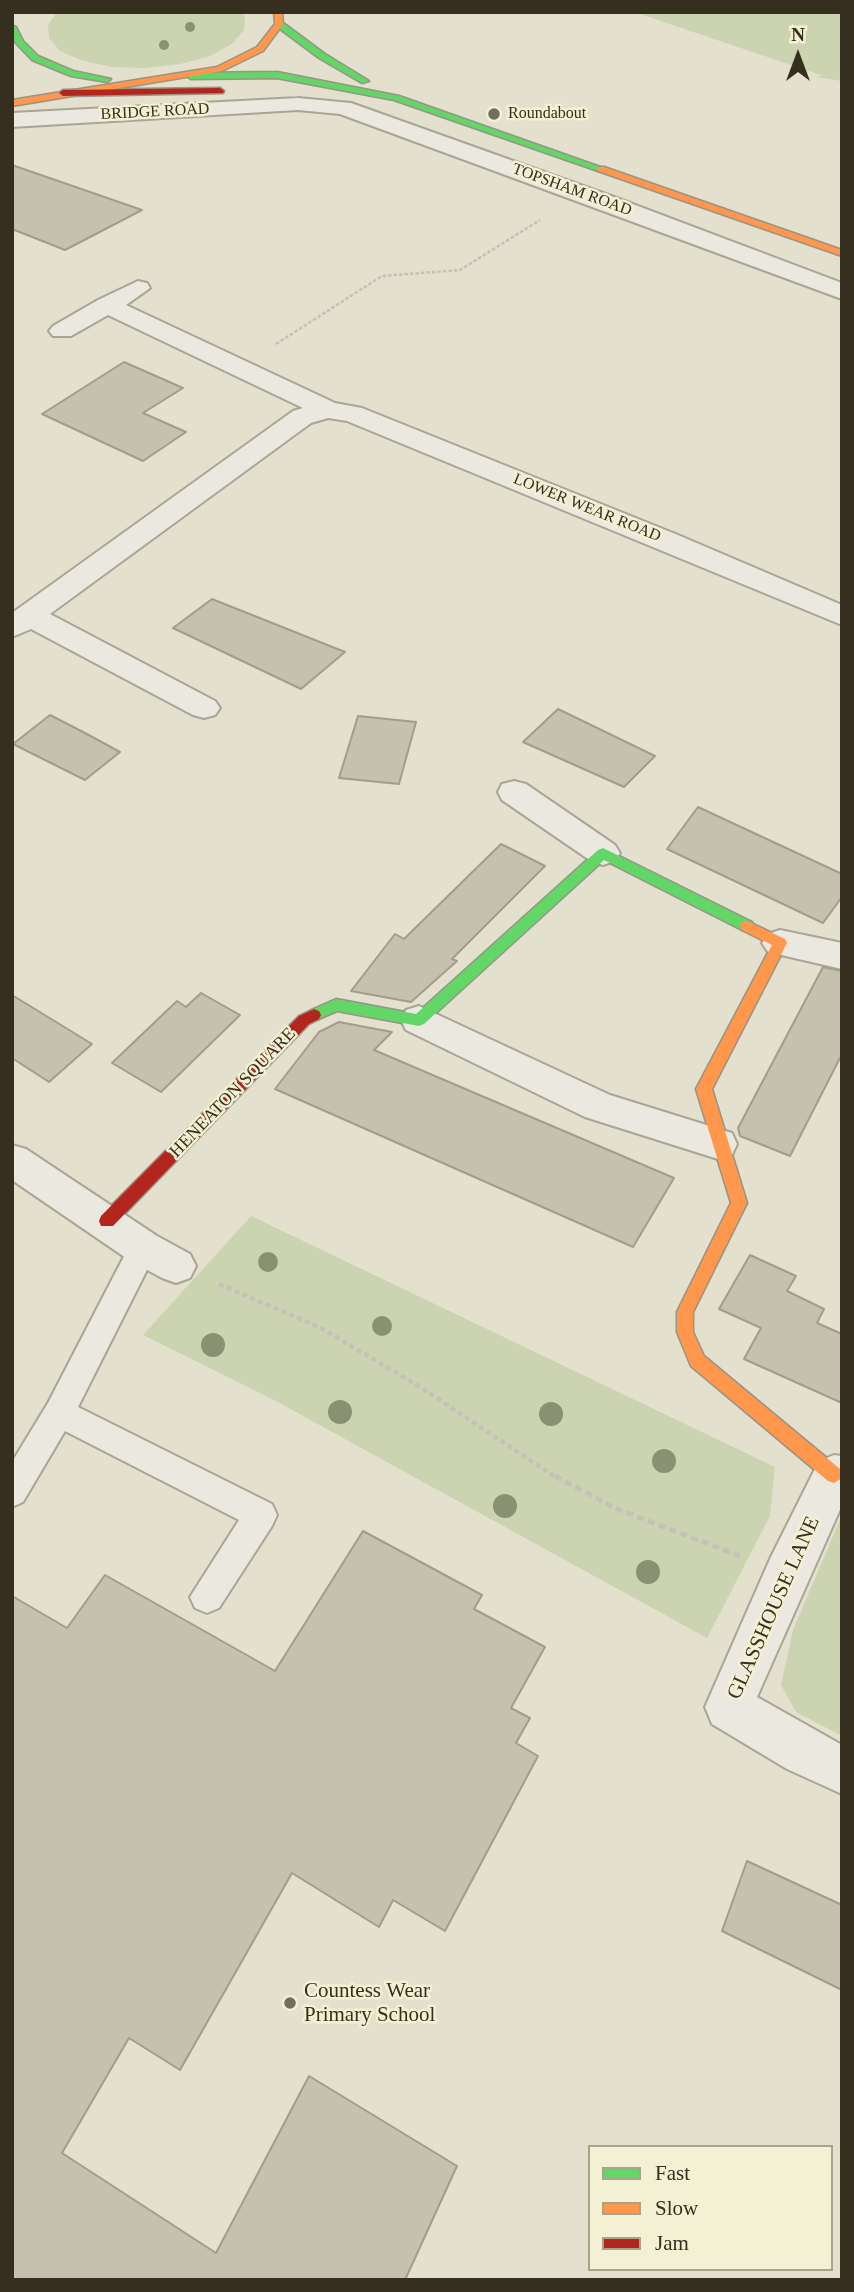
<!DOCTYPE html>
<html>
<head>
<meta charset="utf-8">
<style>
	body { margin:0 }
	#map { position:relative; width:854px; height:2292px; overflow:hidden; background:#e3e0cd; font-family:Georgia,serif }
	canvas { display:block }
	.frame { position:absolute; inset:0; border:14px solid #362f1f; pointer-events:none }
	.legend { position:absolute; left:588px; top:2145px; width:245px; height:126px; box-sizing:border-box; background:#f3f0d4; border:2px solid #a7a38c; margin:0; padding:9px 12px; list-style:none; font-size:21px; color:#362f1f }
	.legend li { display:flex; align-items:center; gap:14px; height:35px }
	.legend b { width:35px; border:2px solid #a7a38c }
	.north { position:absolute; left:763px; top:21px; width:70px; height:70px; -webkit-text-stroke:5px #f3f0d4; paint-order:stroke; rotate:0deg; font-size:19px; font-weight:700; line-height:28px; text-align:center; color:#362f1f }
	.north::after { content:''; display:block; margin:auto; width:24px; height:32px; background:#362f1f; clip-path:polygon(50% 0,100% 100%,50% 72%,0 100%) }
</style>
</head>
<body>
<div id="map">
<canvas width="854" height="2292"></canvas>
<div class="frame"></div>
<ul class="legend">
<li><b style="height:9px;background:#63d668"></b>Fast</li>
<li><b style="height:9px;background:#ff974d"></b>Slow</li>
<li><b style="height:9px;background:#b3261e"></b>Jam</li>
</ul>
<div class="north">N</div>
</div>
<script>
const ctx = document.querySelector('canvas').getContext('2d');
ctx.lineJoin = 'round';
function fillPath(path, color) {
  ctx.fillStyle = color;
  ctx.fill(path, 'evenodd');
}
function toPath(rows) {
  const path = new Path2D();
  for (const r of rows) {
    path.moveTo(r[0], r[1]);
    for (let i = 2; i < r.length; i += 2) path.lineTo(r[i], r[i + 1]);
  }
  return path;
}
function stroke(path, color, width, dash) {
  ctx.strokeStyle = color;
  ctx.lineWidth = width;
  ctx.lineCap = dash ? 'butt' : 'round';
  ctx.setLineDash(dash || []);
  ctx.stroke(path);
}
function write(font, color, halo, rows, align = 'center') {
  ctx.font = font + ' Georgia,serif';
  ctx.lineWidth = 5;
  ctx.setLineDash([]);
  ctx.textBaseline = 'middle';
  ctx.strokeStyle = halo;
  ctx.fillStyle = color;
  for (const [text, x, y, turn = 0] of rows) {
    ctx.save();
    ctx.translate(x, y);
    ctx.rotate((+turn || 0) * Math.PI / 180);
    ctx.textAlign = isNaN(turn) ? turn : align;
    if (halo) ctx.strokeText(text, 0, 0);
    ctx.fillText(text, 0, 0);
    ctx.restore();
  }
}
const green = toPath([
	[57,12,242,12,245,16,244,30,232,44,210,56,180,64,145,68,111,67,81,60,60,51,49,38,48,25],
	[634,12,842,12,842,81,816,77,824,76],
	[251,1216,775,1467,770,1516,707,1638,274,1400,143,1335],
	[842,1515,842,1736,796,1712,781,1685,793,1630]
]);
const building = toPath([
	[12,165,142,210,65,250,12,229,12,165],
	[124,362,183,388,143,413,186,432,143,461,42,414,124,362],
	[212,599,345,652,301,689,173,628,212,599],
	[558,709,655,756,624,787,523,742,558,709],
	[50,715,85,733,120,752,85,780,13,744,50,715],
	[358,716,416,722,399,784,339,778,358,716],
	[698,807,842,874,842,897,823,923,667,849,698,807],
	[501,844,545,866,452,959,457,961,411,1002,351,991,395,934,404,939,501,844],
	[823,967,842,971,842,1054,790,1156,740,1136,738,1128,823,967],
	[201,993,240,1015,161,1092,112,1063,177,1001,186,1007,201,993],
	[12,995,92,1044,49,1082,12,1058,12,995],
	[339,1022,392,1032,374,1050,674,1178,633,1247,275,1089,319,1032,339,1022],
	[750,1255,796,1276,787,1291,824,1309,817,1323,842,1334,842,1403,744,1359,761,1328,719,1309,750,1255],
	[363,1531,482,1595,474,1609,545,1647,511,1708,530,1718,516,1743,538,1756,445,1931,393,1900,379,1927,292,1873,180,2070,129,2038,62,2153,216,2253,309,2076,457,2166,405,2280,12,2280,12,1596,67,1628,105,1575,275,1671,363,1531],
	[747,1861,842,1905,842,1990,722,1931,747,1861]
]);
const pathFar2 = toPath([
	[276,344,382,276,460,270,540,220]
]);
const pathFar1 = toPath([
	[219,1284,321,1328,417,1385,557,1478]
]);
const path = toPath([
	[555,1476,615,1508,740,1556]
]);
const lane = toPath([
	[143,1236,153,1239,158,1248,78,1407,272,1504,277,1515,272,1526,219,1608,207,1613,195,1608,190,1597,239,1520,65,1431,23,1502,12,1507,12,1462,48,1403,133,1239,143,1236]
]);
const street = toPath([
	[298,98,351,103,614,197,842,283,842,299,340,114,298,110,12,127,12,113,298,98],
	[138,281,147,283,150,288,126,305,335,403,362,408,678,535,842,605,842,625,347,421,328,418,311,423,50,614,215,701,220,708,215,715,204,718,193,715,31,629,12,637,12,613,293,411,303,408,108,315,71,336,53,336,49,331,53,326,98,300,138,281],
	[514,781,526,784,615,845,620,853,615,861,603,865,591,861,502,800,498,792,502,784,514,781],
	[780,930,842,943,842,969,768,952,762,943,768,934,780,930],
	[419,1006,610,1095,732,1133,737,1144,732,1155,718,1159,585,1117,406,1030,401,1020,406,1010,419,1006],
	[12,1145,26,1149,157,1236,190,1254,196,1266,190,1278,176,1283,162,1278,129,1260,12,1180,12,1145],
	[834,1455,842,1456,842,1505,757,1697,842,1745,842,1794,787,1769,712,1724,705,1707,770,1559,819,1461,834,1455]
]);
const fast = toPath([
	[276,22,282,22,325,54,369,81,362,83,319,58,276,26,276,22],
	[12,25,16,27,23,41,38,56,73,71,111,79,107,82,71,76,32,60,15,42,12,25],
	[277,72,399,96,606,169,598,171,394,100,277,78,191,79,187,76,191,73,277,72],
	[603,848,752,922,754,926,747,931,742,930,604,860,424,1024,419,1026,337,1011,314,1021,309,1019,307,1015,309,1011,336,999,416,1014,598,850,603,848]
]);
const slow = toPath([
	[274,12,282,12,283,24,263,51,222,71,12,106,12,100,217,67,257,47,275,24,274,12],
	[598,167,604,167,842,250,842,256,598,171,598,167],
	[747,921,785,939,787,943,712,1089,747,1203,693,1312,693,1332,704,1356,840,1469,842,1478,834,1483,828,1481,691,1366,677,1332,677,1312,731,1203,696,1089,772,945,742,930,740,926,742,922,747,921]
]);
const jam = toPath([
	[220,88,224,91,223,93,63,96,59,93,63,90,220,88],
	[314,1009,319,1011,321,1015,319,1019,309,1024,113,1226,101,1226,99,1221,101,1216,299,1016,314,1009]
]);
const trees = [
	[190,27,5],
	[164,45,5],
	[268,1262,10],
	[382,1326,10],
	[213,1345,12],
	[340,1412,12],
	[551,1414,12],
	[664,1461,12],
	[505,1506,12],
	[648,1572,12]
];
const markers = [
	[494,114,7,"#736d5c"],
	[290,2003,7,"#736d5c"]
];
const farStreetnames = [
	["BRIDGE ROAD",155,112,-3],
	["TOPSHAM ROAD",572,190,20],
	["LOWER WEAR ROAD",587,508,22]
];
const farPoinames = [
	["Roundabout",508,114]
];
const streetNames = [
	["HENEATON SQUARE",233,1093,-46]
];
const nearStreetnames = [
	["GLASSHOUSE LANE",774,1608,-66]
];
const nearPoinames = [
	["Countess Wear",304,1991],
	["Primary School",304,2015]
];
fillPath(green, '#ccd3b1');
fillPath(building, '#c6c0ae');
stroke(building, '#a39c8d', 2);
stroke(lane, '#a8a597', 4);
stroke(street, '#a8a597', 4);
stroke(fast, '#989486', 3);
stroke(slow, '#989486', 3);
stroke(jam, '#989486', 3);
stroke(pathFar2, '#c4c1b6', 2.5, [3.5, 2]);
stroke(pathFar1, '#c4c1b6', 4.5, [5, 3.5]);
stroke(path, '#c4c1b6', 5, [7, 4.5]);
fillPath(lane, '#ebe9df');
fillPath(street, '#ebe9df');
fillPath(fast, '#63d668');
fillPath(slow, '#ff974d');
fillPath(jam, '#b3261e');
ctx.fillStyle = '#889172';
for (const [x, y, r] of trees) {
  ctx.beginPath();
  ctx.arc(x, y, r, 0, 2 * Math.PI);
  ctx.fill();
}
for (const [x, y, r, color] of markers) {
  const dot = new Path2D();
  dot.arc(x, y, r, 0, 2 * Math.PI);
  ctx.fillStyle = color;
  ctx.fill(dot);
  stroke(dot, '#f3f0d4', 2.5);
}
write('16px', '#362f1f', '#f3f0d4', farStreetnames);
write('16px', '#362f1f', '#f3f0d4', farPoinames, 'left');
write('18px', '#362f1f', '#f3f0d4', streetNames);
write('21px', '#362f1f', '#f3f0d4', nearStreetnames);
write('21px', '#362f1f', '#f3f0d4', nearPoinames, 'left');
</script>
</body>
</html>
